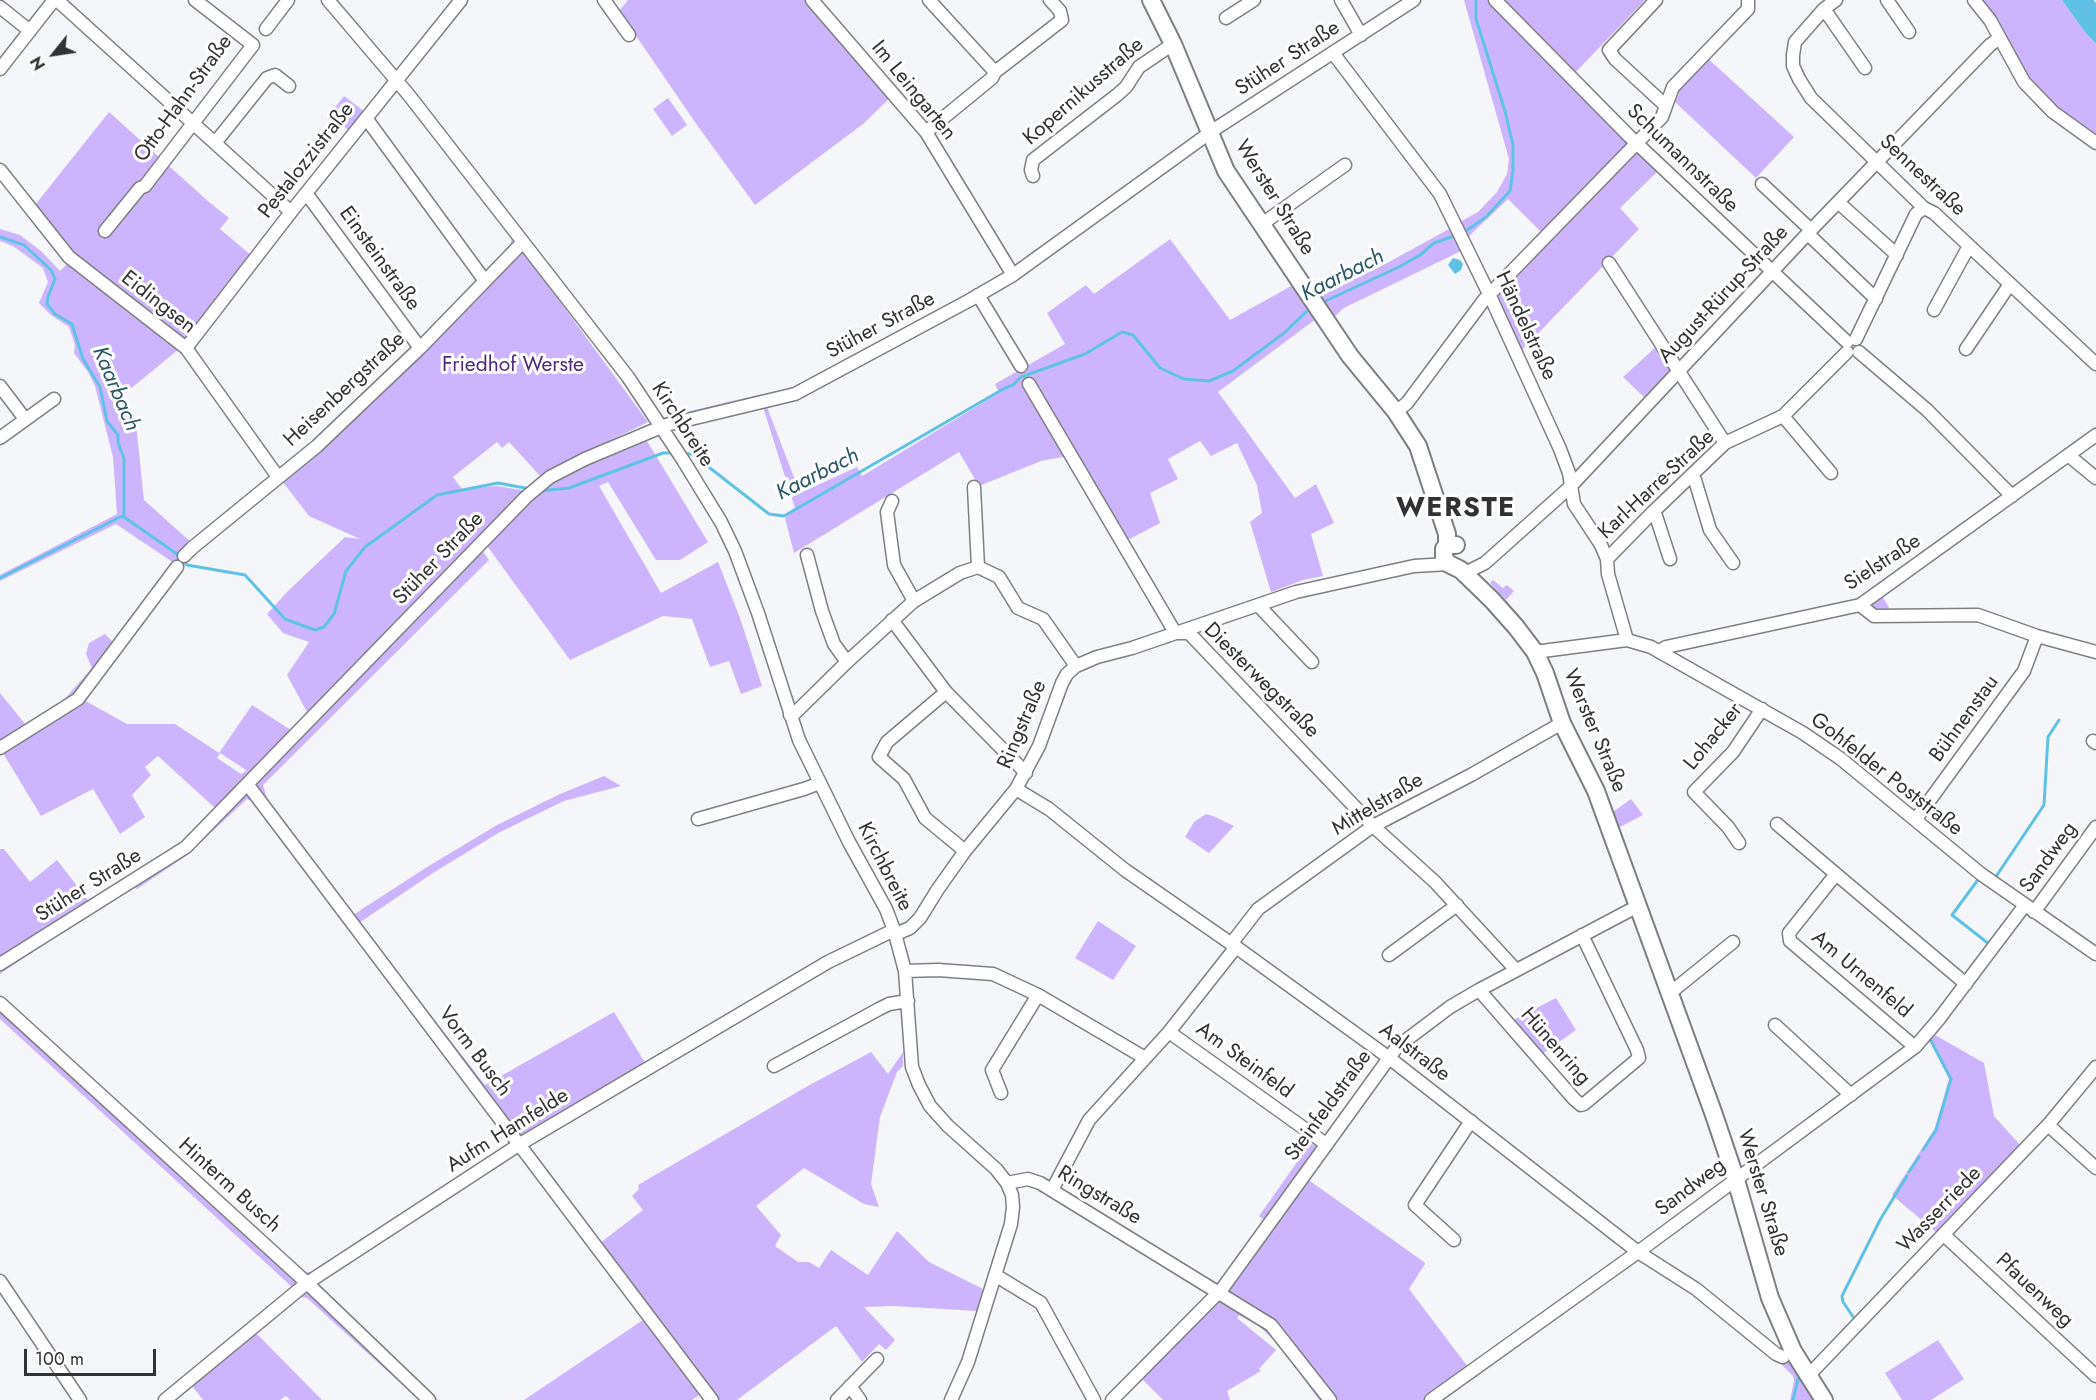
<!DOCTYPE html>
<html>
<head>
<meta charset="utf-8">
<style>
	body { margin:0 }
	#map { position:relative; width:2096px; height:1400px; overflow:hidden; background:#f5f6f9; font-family:Jost,sans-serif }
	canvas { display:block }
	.north { position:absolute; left:24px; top:24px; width:60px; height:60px; -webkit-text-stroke:4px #fff; paint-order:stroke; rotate:240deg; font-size:16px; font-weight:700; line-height:24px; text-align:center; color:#323234 }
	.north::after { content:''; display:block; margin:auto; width:21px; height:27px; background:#323234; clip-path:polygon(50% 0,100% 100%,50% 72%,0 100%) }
	.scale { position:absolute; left:24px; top:1349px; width:132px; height:27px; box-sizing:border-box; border:3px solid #323234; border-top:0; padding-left:8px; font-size:18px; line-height:21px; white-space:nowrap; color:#323234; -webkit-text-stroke:4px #fff; paint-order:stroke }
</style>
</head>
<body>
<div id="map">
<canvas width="2096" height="1400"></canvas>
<div class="north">N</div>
<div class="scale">100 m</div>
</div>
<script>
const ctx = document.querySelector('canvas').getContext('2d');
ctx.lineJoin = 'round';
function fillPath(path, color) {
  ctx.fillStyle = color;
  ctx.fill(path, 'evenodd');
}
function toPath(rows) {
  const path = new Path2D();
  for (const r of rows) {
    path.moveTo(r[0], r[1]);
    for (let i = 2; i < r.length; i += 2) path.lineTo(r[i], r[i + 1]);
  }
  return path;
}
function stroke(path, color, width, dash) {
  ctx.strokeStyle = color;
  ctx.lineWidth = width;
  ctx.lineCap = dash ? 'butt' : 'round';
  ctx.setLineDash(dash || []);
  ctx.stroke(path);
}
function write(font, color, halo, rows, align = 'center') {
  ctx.font = font + ' Jost,sans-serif';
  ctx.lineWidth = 6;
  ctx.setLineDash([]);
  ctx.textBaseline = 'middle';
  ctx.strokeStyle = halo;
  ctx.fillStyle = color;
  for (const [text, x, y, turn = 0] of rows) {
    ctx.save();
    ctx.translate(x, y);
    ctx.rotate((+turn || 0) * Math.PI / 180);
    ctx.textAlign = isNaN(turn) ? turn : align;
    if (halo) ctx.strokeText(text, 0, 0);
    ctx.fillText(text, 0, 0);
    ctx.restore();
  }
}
const green = toPath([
	[628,0,808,0,892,96,863,124,755,205,697,125,619,11],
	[1464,0,1492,0,1626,138,1626,149,1543,234,1508,199,1467,238,1460,222,1478,212,1497,192,1507,174,1509,159],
	[1500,0,1645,0,1573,75],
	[1983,0,2062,0,2084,31,2096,44,2096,137,2056,108,2027,79,1995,18],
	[1703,54,1794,137,1756,178,1675,102,1679,94,1677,89],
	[344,96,365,112,350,131,329,115],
	[668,98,687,125,672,136,653,109],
	[109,112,209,202,229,218,220,229,258,261,195,341,196,351,279,466,286,467,335,425,375,382,423,338,510,247,512,236,648,422,601,445,603,449,588,455,586,451,547,470,548,472,541,477,509,442,502,448,497,442,453,477,462,489,497,486,527,491,475,541,489,560,263,785,267,798,353,915,427,867,497,825,560,794,604,776,621,786,564,801,500,832,433,873,359,923,485,1085,614,1012,647,1066,524,1138,530,1147,530,1153,600,1243,643,1210,632,1196,639,1189,638,1185,806,1087,871,1052,888,1074,903,1052,903,1066,897,1072,880,1117,871,1184,879,1207,864,1204,804,1168,756,1206,781,1235,775,1246,798,1262,809,1262,819,1268,831,1250,868,1275,897,1231,929,1262,983,1289,977,1311,893,1306,864,1307,895,1340,886,1350,879,1344,862,1362,836,1326,737,1400,703,1400,699,1395,692,1400,524,1400,643,1320,523,1153,514,1152,319,1283,319,1290,438,1400,419,1400,307,1298,300,1297,256,1333,322,1400,290,1400,286,1396,280,1400,203,1400,192,1386,176,1400,159,1400,291,1292,291,1286,0,1019,0,998,302,1273,317,1271,512,1141,253,802,247,799,186,856,137,889,134,887,86,916,0,974,0,849,4,849,30,882,57,860,88,900,173,851,215,808,158,756,145,767,151,775,132,795,145,817,120,834,93,789,41,816,3,753,0,755,0,693,26,725,60,704,92,668,86,654,89,643,105,634,113,642,174,563,116,524,0,581,0,575,117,514,113,457,95,386,88,372,74,353,75,345,69,327,51,315,39,303,48,282,43,268,13,246,0,241,0,229,20,235,41,251,60,271,68,263,73,254,35,205],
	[179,349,271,473,270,480,193,544,144,500,136,424,123,395],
	[282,481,309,516,360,539,345,537,288,591,267,614,283,633,309,642,287,675,307,712,312,713,294,732,252,705,219,753,175,724,127,724,82,699,189,560],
	[220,753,246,770,246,771,241,774,217,758],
	[1640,153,1658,171,1620,208,1639,229,1521,351,1495,295,1630,154],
	[1449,229,1461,251,1344,308,1334,317,1321,296,1387,263],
	[1170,239,1230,320,1293,285,1316,319,1218,392,1295,498,1316,484,1334,523,1311,534,1323,576,1303,580,1271,592,1250,522,1262,513,1257,485,1237,443,1211,456,1200,441,1168,459,1178,479,1150,493,1160,523,1126,541,1068,456,1041,461,979,486,959,452,794,553,785,518,795,508,762,404,670,426,665,417,762,394,800,493,857,467,862,476,999,393,995,384,1065,344,1047,313,1086,285,1094,294],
	[1658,345,1671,369,1671,373,1647,400,1623,377],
	[647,441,708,542,680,560,656,560,608,482,599,486,661,593,718,562,740,618,762,686,741,694,729,661,710,667,692,619,663,616,570,660,485,543,553,480],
	[1493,580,1503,588,1507,585,1514,591,1506,600,1490,583],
	[1881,594,1891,611,1874,610,1871,602],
	[1631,799,1643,815,1616,829,1610,814],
	[1206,814,1213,816,1234,826,1209,853,1185,837,1194,822],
	[1098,921,1136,946,1113,980,1075,958],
	[1556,998,1576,1030,1541,1055,1511,1021],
	[1935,1035,1984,1063,1994,1116,2020,1145,1937,1233,1892,1195,1935,1128,1949,1079,1930,1041],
	[1310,1144,1324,1145,1303,1176,1424,1262,1425,1264,1409,1289,1468,1367,1625,1257,1627,1252,1640,1260,1432,1400,1319,1400,1278,1344,1260,1327,1239,1315,1237,1318,1276,1350,1259,1369,1261,1371,1227,1391,1230,1400,1163,1400,1138,1375,1213,1299,1214,1284,1221,1280,1264,1220,1259,1216],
	[1938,1340,1964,1379,1931,1400,1902,1400,1885,1373],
	[1788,1358,1794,1369,1814,1400,1790,1400,1794,1381,1793,1376,1779,1362]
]);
const water = toPath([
	[2062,0,2094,0,2096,3,2096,44,2084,31],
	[1453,258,1460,260,1463,264,1461,270,1455,274,1448,265]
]);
const stream = toPath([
	[1463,233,1486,217,1510,191,1513,170,1513,145,1505,111,1476,19,1476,0],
	[0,237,24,245,51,270,55,279,48,297,47,304,55,314,72,324,83,359,100,387,107,421,118,435,118,443,124,458,124,517,177,554,187,565,245,575,285,619,315,630,324,627,334,614,346,571,365,547,437,495,498,483,530,489],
	[1321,303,1399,267,1420,255,1434,243,1457,235],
	[682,454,692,454,769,514,784,516,1005,388,1013,385,1021,377,1085,354,1122,332,1133,335,1160,368,1184,379,1209,381,1233,371,1284,333,1310,308],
	[539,491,569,488,663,453,673,453],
	[0,578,120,517,124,517],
	[1997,875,2044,805,2048,737,2059,720],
	[1980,877,1952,915,1989,944],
	[1923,1150,1936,1130,1951,1079,1930,1039],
	[1909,1172,1919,1157],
	[1853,1321,1854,1318,1843,1302,1842,1296,1880,1220,1907,1176],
	[1793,1400,1798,1379]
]);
const minor = toPath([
	[57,0,291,212],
	[328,0,408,94,628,377,683,460,721,522,735,551,758,613,799,740,849,842,886,909,894,930,905,971,912,1067,919,1085,930,1106,948,1126,996,1169,1007,1183,1012,1195,1013,1207,1011,1224,968,1362,951,1400],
	[604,0,629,35],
	[812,0,926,132,1013,275],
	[929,0,995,72],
	[1341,0,1361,35],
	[1495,0,1630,137,1847,342],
	[1836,0,1824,9,1795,42,1793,55,1793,66,1799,79,1811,98,1924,208,1934,213,2096,364],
	[1887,0,1909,32],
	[1974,0,1990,20,2024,82,2053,112,2096,143],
	[0,7,30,31],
	[1824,9,1865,68],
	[1226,18,1254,0],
	[266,29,288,0],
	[1333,53,1440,194,1490,296,1560,449,1569,473,1574,504,1601,545,1607,559,1608,574,1627,640],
	[0,69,54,0],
	[1666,106,1673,87,1748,9,1748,0],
	[366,118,485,281],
	[926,132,992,78,995,72,1062,20,1060,11,1050,0],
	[215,143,267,78,275,75,289,86],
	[0,170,69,257,186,348,278,477],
	[1033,176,1031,170,1033,160,1117,95,1126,87,1139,67,1173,44],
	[1762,184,1811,230],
	[306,193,420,348],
	[1839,203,1897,255],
	[1262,224,1345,165],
	[105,231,140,188,145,186,253,45,195,0],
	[1808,234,1876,299],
	[1609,263,1725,443],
	[978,295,1021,366],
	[1934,310,1969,246],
	[1856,339,1916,214,1924,208],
	[186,348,291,212,461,0],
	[1966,349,2010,284],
	[1859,352,1927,410,2012,496],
	[1029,384,1173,629,1177,633,1189,633,1373,826,1435,882,1516,970],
	[0,386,25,419],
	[1396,412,1407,403,1484,300,1662,117,1666,106,1615,59,1609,50,1656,0],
	[1783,416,1831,473],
	[0,438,54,399],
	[2068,455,2096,478],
	[1691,476,1695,480,1710,530,1733,563],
	[974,487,978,567],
	[892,501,887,512,894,565,914,601],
	[1653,512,1656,516,1670,559],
	[807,555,822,611,834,644,847,662],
	[184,556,192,548,317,446,420,348,523,242],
	[1607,559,1653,512,1725,443,1783,416,1847,352],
	[1471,570,1485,563,1570,487,1811,230,1990,45,1998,39],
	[1258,605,1312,662],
	[1860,605,1874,616,1978,615,2037,636,2096,652],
	[892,620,946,692,1026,773],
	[1660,651,1666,647,1860,605,2096,435],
	[1535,652,1627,640,1651,647,1803,733,1841,759,1981,874,2096,954],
	[946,692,887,742,879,757,904,779,925,818,965,851],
	[790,715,794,714,847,662,914,601,960,573,978,567,999,577,1018,608,1043,619,1076,666],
	[2093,741,2096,743],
	[0,748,78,699,177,567],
	[248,785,712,1400],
	[1016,789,1049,809,1125,870,1236,947,1388,1057,1638,1252,1696,1289,1776,1354,1783,1357],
	[698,819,804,789,820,783],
	[1916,819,2024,671,2037,636],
	[1777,824,1836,874],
	[1739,843,1728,827,1694,792,1733,752,1762,709],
	[2034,912,2096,827],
	[896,934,910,928,920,918,938,889,965,851,1016,789,1039,746,1062,683,1067,674,1076,666,1097,657,1132,648,1296,592,1414,566,1449,564],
	[1231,944,1258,909,1373,826,1471,775,1562,723],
	[1389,955,1457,905],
	[0,964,186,847,526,497,550,477,585,459,666,425,795,394,970,300,1013,275,1215,129,1414,0],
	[905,971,938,970,993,974,1038,995,1145,1058],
	[1479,990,1574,1099,1581,1105,1584,1104,1639,1058,1637,1050,1582,935],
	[1670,993,1733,942],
	[0,1003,307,1283,429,1400],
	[1775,1025,1851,1095],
	[1169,1032,1326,1144],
	[1915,1047,1790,941,1789,933,1836,874,1966,984],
	[774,1066,879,1009,889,1004,908,1001],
	[1001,1093,992,1070,1038,995],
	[2048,1125,2096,1168],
	[1007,1183,1028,1179,1040,1183,1271,1325,1330,1400],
	[1052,1190,1089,1120,1169,1032,1236,947],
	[1944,1235,2096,1376],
	[1454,1240,1415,1205,1471,1121],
	[995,1275,1041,1303,1094,1400],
	[0,1281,80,1400],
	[1808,1376,2048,1125,2096,1067],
	[850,1386,860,1400],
	[165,1400,307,1283,520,1144,828,962,894,930],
	[837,1400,877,1359],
	[1112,1400,1222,1289,1397,1047,1450,1007,1479,990,1638,906],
	[1431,1400,1638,1252,1915,1047,1939,1019,2025,905]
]);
const major = toPath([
	[1151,0,1173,44,1226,171,1350,356,1396,412,1418,446,1447,534,1447,547],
	[1456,545,1450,545,1444,549,1444,559,1449,564,1461,570,1492,600,1516,627,1535,652,1545,673,1562,723,1596,791,1713,1112,1736,1180,1770,1298,1793,1351,1824,1400]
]);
const streetNames = [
	["Stüher Straße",1288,59,-33],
	["Im Leingarten",913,91,51],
	["Kopernikusstraße",1084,92,-41],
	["Otto-Hahn-Straße",184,99,-54],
	["Schumannstraße",1682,159,44],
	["Pestalozzistraße",307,161,-52],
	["Sennestraße",1922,176,43],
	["Werster Straße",1274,198,58],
	["Einsteinstraße",379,259,54],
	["August-Rürup-Straße",1724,295,-47],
	["Eidingsen",158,303,38],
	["Stüher Straße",881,326,-28],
	["Händelstraße",1525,326,65],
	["Heisenbergstraße",345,390,-43],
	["Kirchbreite",682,425,57],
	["Karl-Harre-Straße",1657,485,-43],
	["Stüher Straße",439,559,-46],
	["Sielstraße",1883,563,-33],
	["Diesterwegstraße",1261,681,45],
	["Bühnenstau",1965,719,-54],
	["Ringstraße",1023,725,-67],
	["Werster Straße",1594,731,67],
	["Lohacker",1714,737,-51],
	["Gohfelder Poststraße",1886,775,38],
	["Mittelstraße",1378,805,-31],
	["Sandweg",2049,858,-54],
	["Kirchbreite",884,867,63],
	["Stüher Straße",89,886,-32],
	["Am Urnenfeld",1861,975,40],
	["Hünenring",1555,1047,49],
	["Vorm Busch",474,1052,53],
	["Aalstraße",1414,1053,37],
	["Am Steinfeld",1244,1061,36],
	["Steinfeldstraße",1329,1106,-54],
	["Aufm Hamfelde",508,1131,-32],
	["Hinterm Busch",229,1186,42],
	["Sandweg",1691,1188,-37],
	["Werster Straße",1762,1193,73],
	["Ringstraße",1099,1196,31],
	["Wasserriede",1940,1210,-46],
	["Pfauenweg",2034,1291,43]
];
const parkNames = [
	["Friedhof Werste",513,366]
];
const waterNames = [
	["Kaarbach",1343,276,-27],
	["Kaarbach",115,389,67],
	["Kaarbach",818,475,-27]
];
const districtNames = [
	["WERSTE",1456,509]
];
fillPath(green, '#cdb5fe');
fillPath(water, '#5fc2e4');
stroke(stream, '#5fc2e4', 3);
stroke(minor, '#7d7f81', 15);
stroke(major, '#7d7f81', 20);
stroke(minor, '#fff', 12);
stroke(major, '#fff', 16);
write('21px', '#323234', '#fff', streetNames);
write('21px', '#4d2a7e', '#fff', parkNames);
write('italic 22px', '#285463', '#fff', waterNames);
ctx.letterSpacing = '1.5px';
write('bold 27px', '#323234', '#fff', districtNames);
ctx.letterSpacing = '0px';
</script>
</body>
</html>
